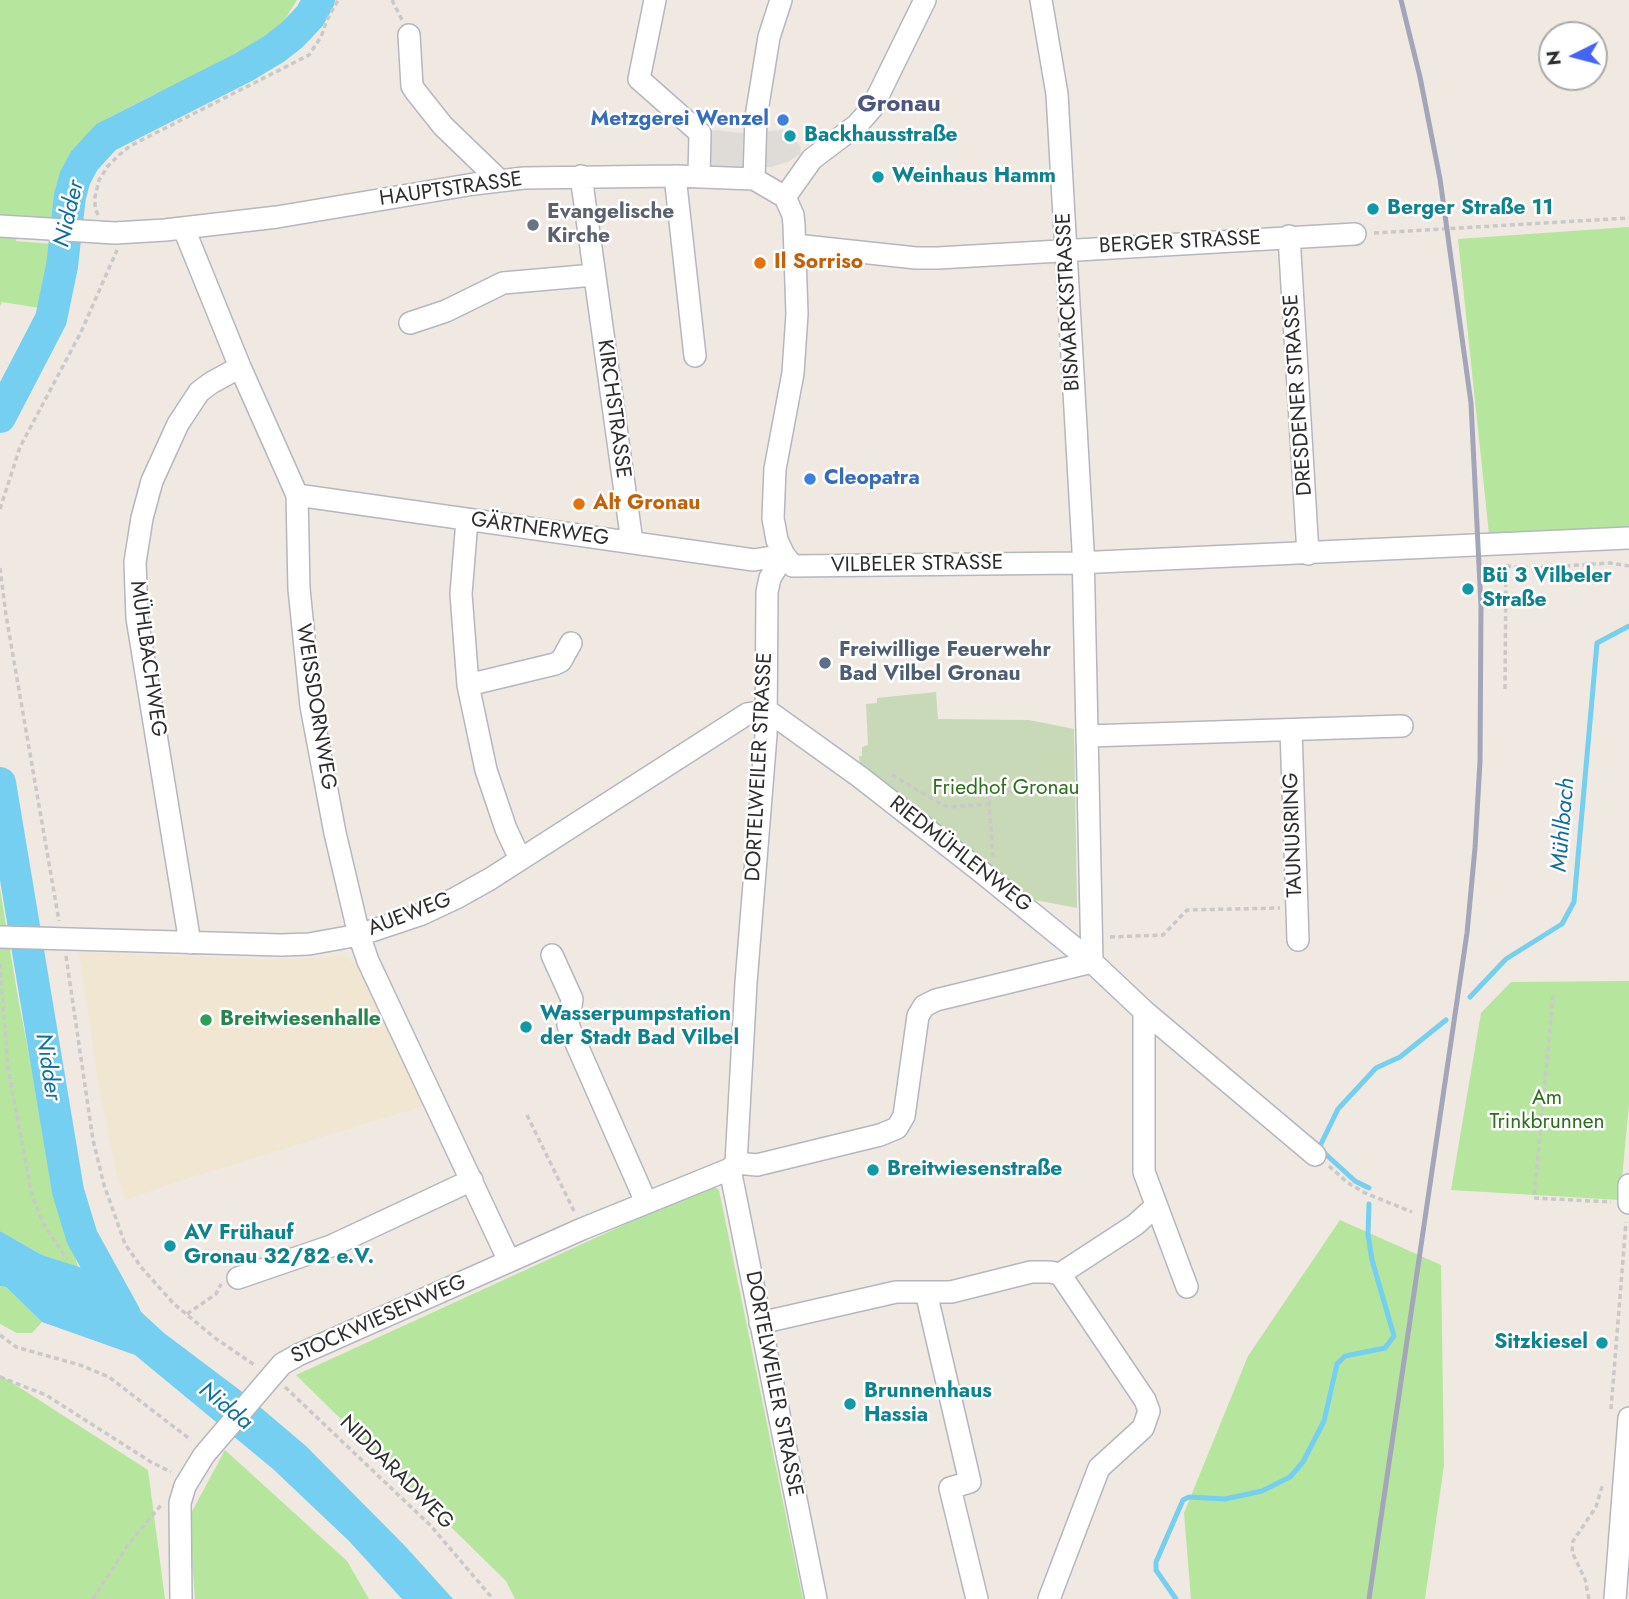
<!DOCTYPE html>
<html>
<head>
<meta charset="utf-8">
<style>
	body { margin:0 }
	#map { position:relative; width:1629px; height:1599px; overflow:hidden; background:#efe9e1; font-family:Jost,sans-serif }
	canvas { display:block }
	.north { position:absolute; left:1538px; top:21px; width:70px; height:70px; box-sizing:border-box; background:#fff; border:2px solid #ababab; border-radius:50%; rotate:264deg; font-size:19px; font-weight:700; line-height:28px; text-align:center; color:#2e2e2e }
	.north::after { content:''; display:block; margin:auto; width:24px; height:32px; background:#4264fb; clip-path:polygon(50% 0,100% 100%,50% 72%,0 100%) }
</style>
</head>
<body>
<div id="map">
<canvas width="1629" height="1599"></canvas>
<div class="north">N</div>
</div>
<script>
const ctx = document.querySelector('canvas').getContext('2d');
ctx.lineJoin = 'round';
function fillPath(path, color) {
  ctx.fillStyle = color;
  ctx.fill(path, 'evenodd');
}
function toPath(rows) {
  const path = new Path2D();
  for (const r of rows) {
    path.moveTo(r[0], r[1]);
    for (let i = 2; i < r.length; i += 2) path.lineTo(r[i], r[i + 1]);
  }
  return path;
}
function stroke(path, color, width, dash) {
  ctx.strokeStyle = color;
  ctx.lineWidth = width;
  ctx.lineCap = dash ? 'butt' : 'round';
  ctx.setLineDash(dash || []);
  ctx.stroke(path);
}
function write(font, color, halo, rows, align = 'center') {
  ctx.font = font + ' Jost,sans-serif';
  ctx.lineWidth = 5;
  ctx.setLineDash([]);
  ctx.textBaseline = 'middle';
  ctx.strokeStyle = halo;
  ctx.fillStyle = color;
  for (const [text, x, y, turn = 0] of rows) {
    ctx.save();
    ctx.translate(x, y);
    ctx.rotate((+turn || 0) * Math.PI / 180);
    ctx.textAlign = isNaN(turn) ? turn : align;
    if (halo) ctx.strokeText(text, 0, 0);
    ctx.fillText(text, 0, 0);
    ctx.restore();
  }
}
const education = toPath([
	[79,952,271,960,320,958,342,954,361,969,426,1105,176,1182,126,1200,117,1177,98,1080]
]);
const green = toPath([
	[0,0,297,0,281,26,276,28,279,31,228,65,155,94,106,119,83,140,67,162,59,180,58,218,20,217,18,221,0,218],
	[1629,227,1629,527,1489,534,1458,239],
	[0,233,18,236,16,241,52,244,46,309,2,302,0,306],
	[0,889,18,998,52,1174,78,1267,42,1255,0,1231],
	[1629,981,1629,1104,1620,1200,1451,1190,1481,1013,1511,982],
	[711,1185,719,1190,803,1599,515,1599,506,1581,296,1375],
	[1340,1220,1441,1265,1444,1465,1425,1599,1191,1599,1184,1513,1248,1356],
	[0,1286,6,1287,42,1322,32,1333,17,1333,0,1324],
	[0,1375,148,1470,165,1599,0,1599],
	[225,1450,347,1561,369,1599,195,1599,189,1517]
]);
const cemetery = toPath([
	[936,692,938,719,1029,720,1074,729,1077,908,1035,900,860,764,859,756,862,756,862,747,868,745,866,704,877,703,877,698]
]);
const plaza = toPath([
	[716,130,740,133,783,130,782,140,797,142,801,147,800,154,788,162,771,167,699,166,700,133]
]);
const water = toPath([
	[0,1231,42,1255,95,1272,114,1287,164,1333,241,1391,306,1446,406,1547,453,1599,402,1599,349,1541,273,1469,135,1355,42,1322,6,1287,0,1286]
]);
const stream = toPath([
	[1470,997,1506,959,1562,924,1574,902,1597,643,1629,626],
	[1369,1188,1355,1181,1319,1148,1338,1109,1376,1068,1400,1057,1446,1020],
	[1176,1599,1156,1570,1156,1562,1183,1500,1189,1497,1225,1499,1262,1491,1290,1477,1303,1462,1324,1421,1337,1364,1345,1356,1385,1348,1394,1336,1372,1260,1368,1234,1369,1204]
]);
const river = toPath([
	[0,417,51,319,62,266,70,196,75,178,84,161,106,137,244,67,274,49,292,35,310,16,319,0],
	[0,783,68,1191,82,1237,125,1315]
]);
const path = toPath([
	[392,0,402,20],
	[98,215,95,208,95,197,99,180,108,166,119,155,130,146,309,55,321,37,327,20,338,0],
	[1374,233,1629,218],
	[0,509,20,447,81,332,117,250],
	[1506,566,1533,568,1609,563,1629,566],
	[0,568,6,615,59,921],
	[1505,689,1506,562],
	[892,775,943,805,949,807,990,804],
	[993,857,988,789,1010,787,1010,792,1072,788],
	[1110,937,1163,935,1187,910,1280,908],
	[66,956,93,1140,104,1185,125,1244,141,1267,174,1304,215,1338,256,1366],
	[0,964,8,1068,32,1196,43,1223,67,1260],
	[1553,995,1534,1198,1611,1202],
	[527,1115,574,1211],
	[1329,1166,1348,1183,1365,1193,1412,1212],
	[187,1314,216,1294,221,1284],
	[0,1335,16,1347,80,1365,109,1377,191,1440],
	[0,1377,46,1395,151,1462,171,1472],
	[285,1387,431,1526,493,1599],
	[1611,1409,1626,1222],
	[93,1599,127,1546,162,1504],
	[1589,1599,1585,1579,1572,1552,1573,1541,1596,1507,1603,1483]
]);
const minor = toPath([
	[655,0,639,79,700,133,699,176],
	[409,35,412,86,416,92,443,126,499,180],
	[581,176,632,542],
	[675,176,695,356],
	[754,179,756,117,769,37,781,0],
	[785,197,793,215,794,225,797,314,793,373,775,469,773,518,777,540,784,555,793,566,1076,563,1629,538],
	[785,197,812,159,857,125,872,108,925,0],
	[0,226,115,233,165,230,277,217,474,184,524,178,675,176,754,179,785,197],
	[184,229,240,367,297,495,299,589,311,706,335,833,359,935,368,961,509,1261],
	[1289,236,1308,554],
	[795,245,916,258,938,258,1355,234],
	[410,323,446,311,503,283,594,275],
	[297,495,754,560,784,555],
	[467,520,461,594,468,685,486,770,506,829,520,859],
	[468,685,555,664,561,661,571,643],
	[1291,730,1298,940],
	[1088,736,1402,726],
	[0,937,281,945,309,944,359,935,422,914,456,898,490,879,747,714,768,711,860,777,984,874,1092,962,1144,1011,1315,1155],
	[190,943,137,618,135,562,142,518,152,481,178,424,199,392,211,383,240,367],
	[552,955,572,999,568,1025,646,1202],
	[1144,1011,1144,1172,1187,1287],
	[736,1163,757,1165,880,1135,897,1128,904,1116,918,1016,924,1006,936,1000,1092,962,1083,549,1057,94,1041,0],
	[736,1163,746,983,766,735,767,592,770,578,784,555],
	[730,1169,816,1599],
	[1629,1185,1629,1203],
	[238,1278,331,1246,472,1180],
	[926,1292,970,1482,950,1488,977,1599],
	[760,1323,896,1292,951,1292,1031,1272,1050,1272,1060,1274,1135,1225,1155,1207],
	[181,1599,180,1503,185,1486,204,1455,282,1364,298,1355,582,1229,730,1169,736,1163],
	[1049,1599,1099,1468,1143,1428,1149,1411,1145,1400,1060,1274],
	[1615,1599,1629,1418]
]);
const rail = toPath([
	[1369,1599,1467,933,1475,848,1480,761,1481,606,1471,403,1440,179,1420,77,1401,0]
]);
const markers = [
	[783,120,7,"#3f7fe0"],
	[790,136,7,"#0f9aa8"],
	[878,177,7,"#0f9aa8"],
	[1373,209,7,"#0f9aa8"],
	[533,225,7,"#6b7280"],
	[760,263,7,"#e8710a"],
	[810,479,7,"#3f7fe0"],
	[579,504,7,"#e8710a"],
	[1468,589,7,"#0f9aa8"],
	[825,663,7,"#5c6f8a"],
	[206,1020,7,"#2e9e5b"],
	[526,1027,7,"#0f9aa8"],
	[873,1170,7,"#0f9aa8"],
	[170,1246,7,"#0f9aa8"],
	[1602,1343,7,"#0f9aa8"],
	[850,1404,7,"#0f9aa8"]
];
const shopNames = [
	["Metzgerei Wenzel",769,120],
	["Cleopatra",824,479,"left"]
];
const cultureNames = [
	["Backhausstraße",804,136],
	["Weinhaus Hamm",892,177],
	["Berger Straße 11",1387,209],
	["Bü 3 Vilbeler",1482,577],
	["Straße",1482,601],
	["Wasserpumpstation",540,1015],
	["der Stadt Bad Vilbel",540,1039],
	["Breitwiesenstraße",887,1170],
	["AV Frühauf",184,1234],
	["Gronau 32/82 e.V.",184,1258],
	["Sitzkiesel",1588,1343,"right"],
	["Brunnenhaus",864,1392],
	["Hassia",864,1416]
];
const streetNames = [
	["HAUPTSTRASSE",451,190,-8],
	["BERGER STRASSE",1180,243,-3],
	["BISMARCKSTRASSE",1069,302,-93],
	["DRESDENER STRASSE",1299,395,-94],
	["KIRCHSTRASSE",613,409,82],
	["GÄRTNERWEG",540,530,8],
	["VILBELER STRASSE",917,565,-1],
	["MÜHLBACHWEG",147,659,82],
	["WEISSDORNWEG",315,707,81],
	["DORTELWEILER STRASSE",760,767,-87],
	["TAUNUSRING",1294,835,-92],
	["RIEDMÜHLENWEG",960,855,38],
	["AUEWEG",410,915,-21],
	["STOCKWIESENWEG",379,1320,-24],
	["DORTELWEILER STRASSE",773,1384,79],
	["NIDDARADWEG",396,1473,45]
];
const worshipNames = [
	["Evangelische",547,213],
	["Kirche",547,237]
];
const foodNames = [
	["Il Sorriso",774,263],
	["Alt Gronau",593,504]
];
const serviceNames = [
	["Freiwillige Feuerwehr",839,651],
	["Bad Vilbel Gronau",839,675]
];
const parkNames = [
	["Friedhof Gronau",1006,789],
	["Am",1547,1099],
	["Trinkbrunnen",1547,1123]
];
const leisureNames = [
	["Breitwiesenhalle",220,1020]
];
const waterNames = [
	["Nidder",70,214,-77],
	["Mühlbach",1564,825,-85],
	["Nidder",47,1067,81],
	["Nidda",225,1407,39]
];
const quarterNames = [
	["Gronau",899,105]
];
fillPath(education, '#f0e6d1');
fillPath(green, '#b6e59e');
fillPath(cemetery, '#c8d9b8');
fillPath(plaza, '#dfdcd8');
fillPath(water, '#75cff0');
stroke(stream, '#75cff0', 5);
stroke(river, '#75cff0', 32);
stroke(minor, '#b4b7c1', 24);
stroke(path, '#c9c9c9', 3.5, [5, 3.5]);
stroke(minor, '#fff', 21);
stroke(rail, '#a3a6b8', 5);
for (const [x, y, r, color] of markers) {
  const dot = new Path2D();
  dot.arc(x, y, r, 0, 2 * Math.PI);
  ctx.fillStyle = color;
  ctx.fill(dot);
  stroke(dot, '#fff', 2.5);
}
write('bold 21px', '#366cbe', '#fff', shopNames, 'right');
write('bold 21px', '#0d838f', '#fff', cultureNames, 'left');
write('21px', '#2e2e2e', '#fff', streetNames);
write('bold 21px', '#5b616d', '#fff', worshipNames, 'left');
write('bold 21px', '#c56008', '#fff', foodNames, 'left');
write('bold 21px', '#4e5e75', '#fff', serviceNames, 'left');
write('21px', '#2c6e1b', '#fff', parkNames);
write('bold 21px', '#27864d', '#fff', leisureNames, 'left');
write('italic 23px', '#0d6fa3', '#fff', waterNames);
write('bold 24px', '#4d5680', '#fff', quarterNames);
</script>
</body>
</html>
